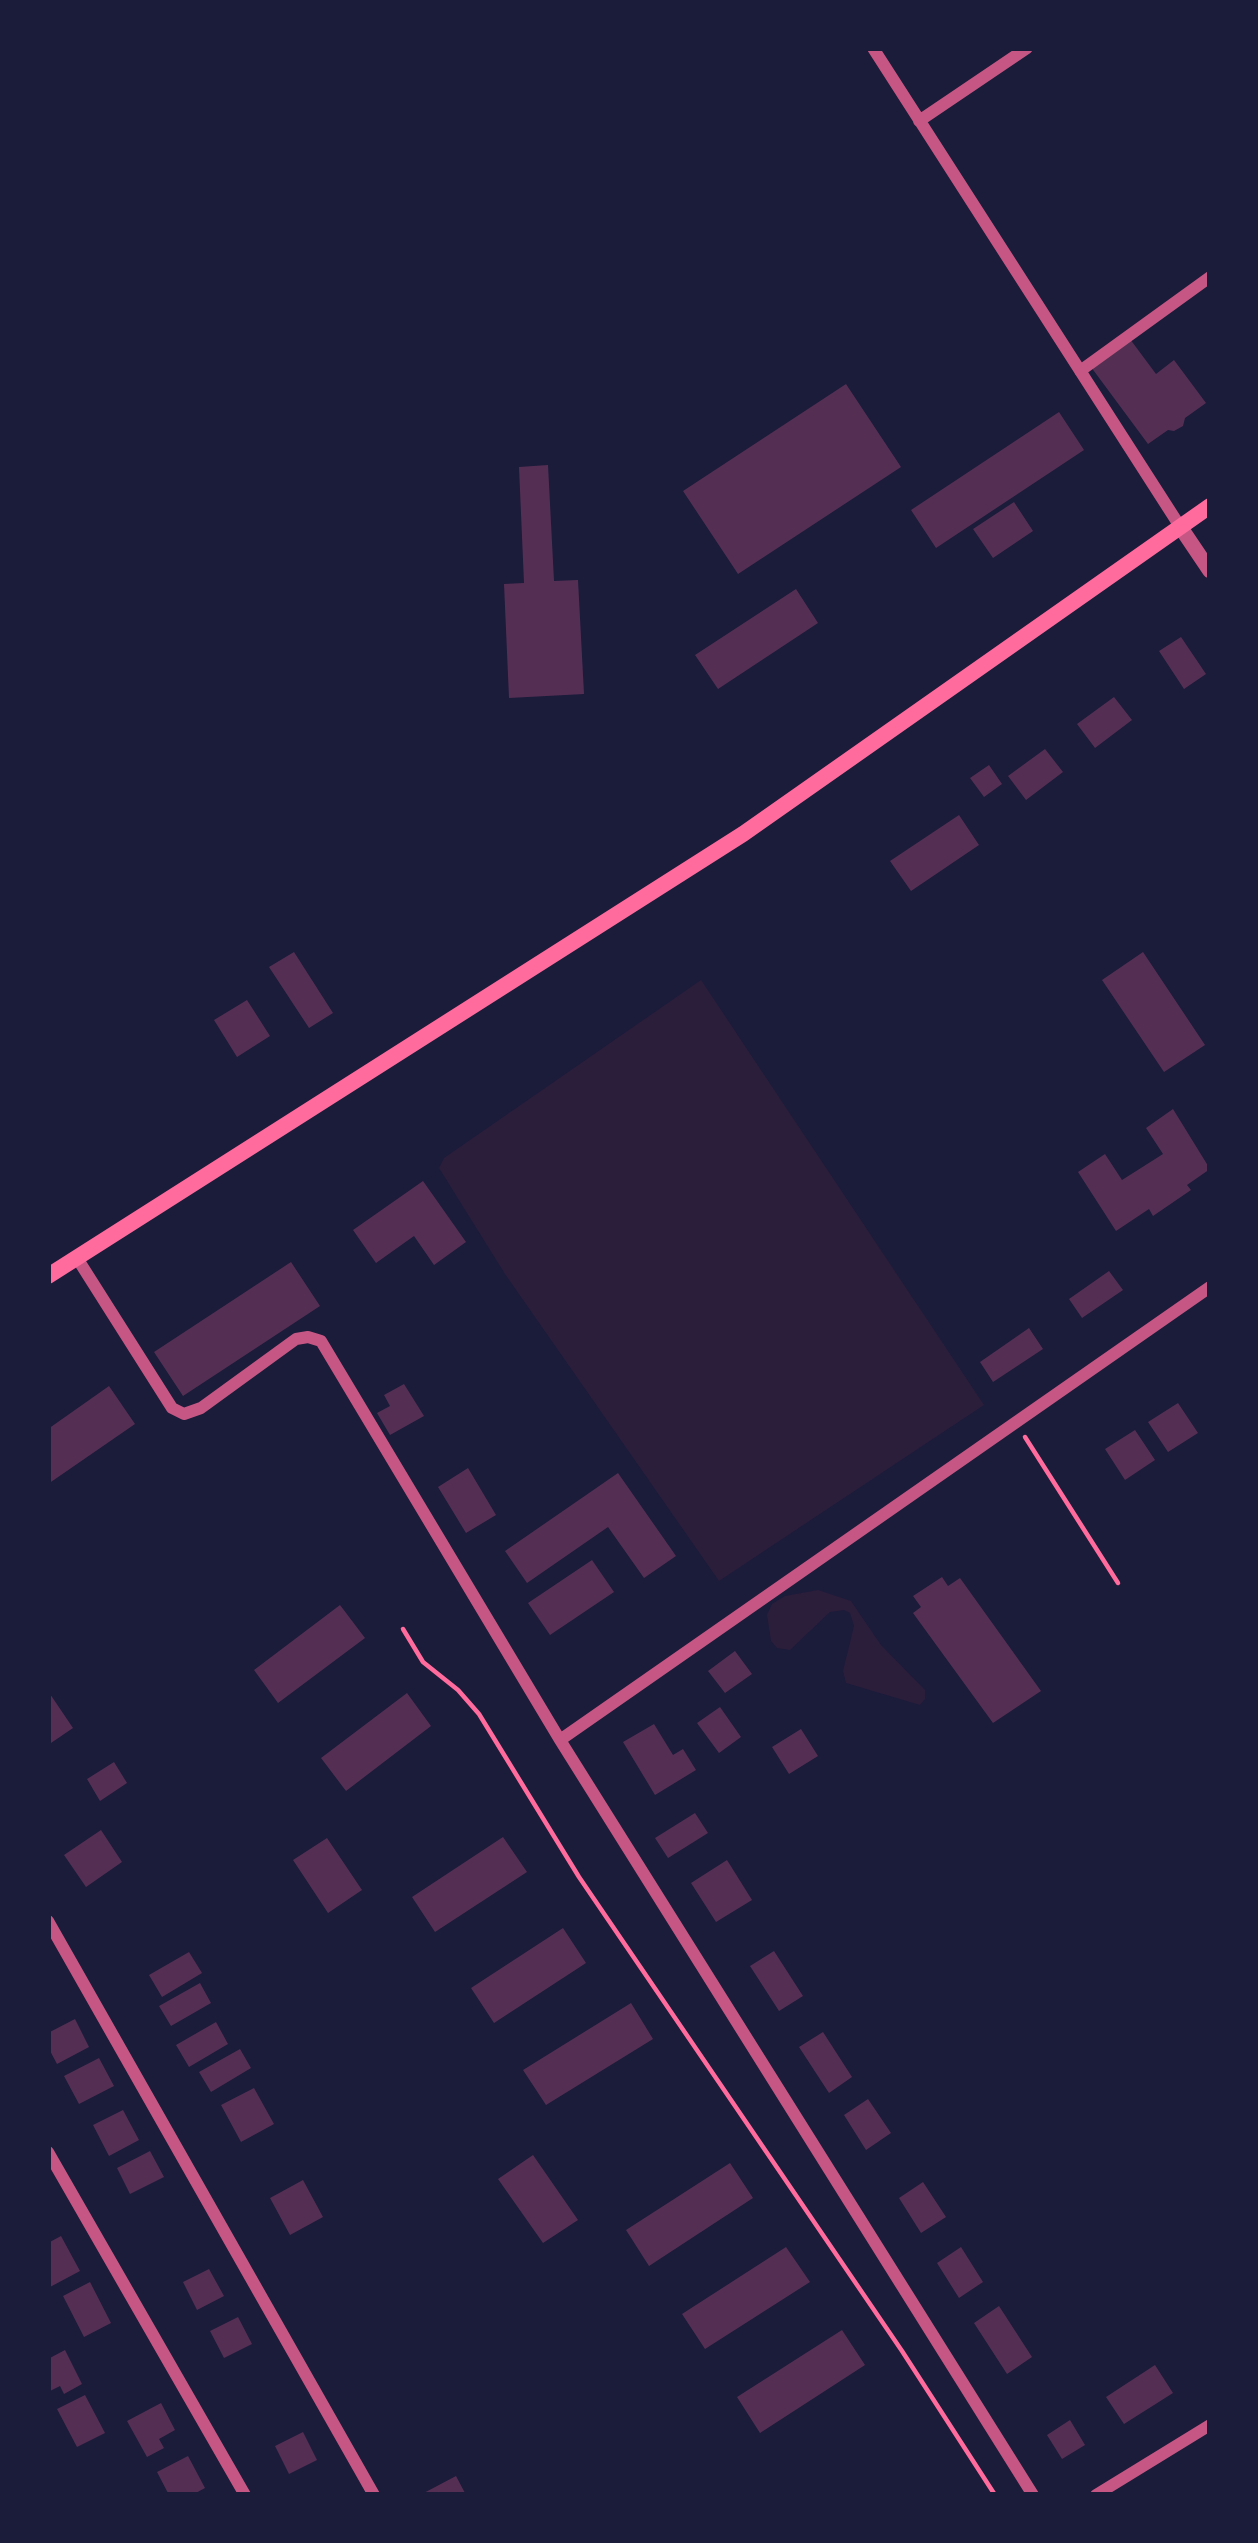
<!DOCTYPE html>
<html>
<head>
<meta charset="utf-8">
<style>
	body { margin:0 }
	#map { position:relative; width:1258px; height:2543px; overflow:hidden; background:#1b1b3a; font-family:Overpass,sans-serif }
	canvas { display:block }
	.frame { position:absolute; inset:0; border:51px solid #1b1b3a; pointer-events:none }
</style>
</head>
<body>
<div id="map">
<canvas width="1258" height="2543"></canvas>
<div class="frame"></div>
</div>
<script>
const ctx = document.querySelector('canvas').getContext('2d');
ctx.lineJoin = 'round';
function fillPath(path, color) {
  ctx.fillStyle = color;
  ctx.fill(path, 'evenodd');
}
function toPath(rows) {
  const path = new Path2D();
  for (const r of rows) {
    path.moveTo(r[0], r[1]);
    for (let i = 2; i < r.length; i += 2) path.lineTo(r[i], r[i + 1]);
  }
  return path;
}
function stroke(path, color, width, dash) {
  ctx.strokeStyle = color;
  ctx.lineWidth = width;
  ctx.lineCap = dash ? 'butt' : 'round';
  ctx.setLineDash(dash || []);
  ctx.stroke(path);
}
const green = toPath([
	[701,980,984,1405,719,1581,505,1274,439,1168,444,1158],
	[818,1590,851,1601,881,1645,925,1690,925,1699,920,1705,846,1683,843,1671,854,1626,850,1613,844,1610,830,1612,790,1650,777,1648,771,1641,767,1615,772,1604,785,1596]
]);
const building = toPath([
	[1130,339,1156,374,1174,360,1206,403,1185,418,1183,426,1174,431,1168,430,1148,444,1091,367],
	[846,384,901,467,738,574,683,491],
	[1059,412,1084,450,936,548,911,510],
	[548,465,554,581,578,580,584,694,509,698,504,584,524,583,519,467],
	[1014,502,1033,531,993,558,973,529],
	[796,589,818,623,718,689,695,655],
	[1181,637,1206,674,1184,689,1159,651],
	[1114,697,1132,720,1095,748,1077,724],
	[1045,749,1063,772,1026,800,1008,776],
	[989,765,1002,784,984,797,970,778],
	[959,815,979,845,911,891,890,861],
	[294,952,333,1013,309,1028,269,967],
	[1143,952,1205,1045,1164,1072,1102,980],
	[247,1000,270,1036,237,1057,214,1020],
	[1173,1109,1210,1169,1187,1185,1191,1190,1153,1216,1149,1209,1116,1231,1078,1172,1105,1154,1122,1180,1163,1154,1146,1128],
	[423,1181,466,1242,434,1265,414,1236,376,1263,353,1230],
	[291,1262,320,1306,183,1396,154,1352],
	[1109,1271,1123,1290,1082,1318,1069,1299],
	[1029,1328,1043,1349,993,1382,980,1362],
	[404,1384,424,1416,390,1435,377,1413,390,1406,384,1395],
	[109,1386,135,1424,48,1484,48,1429],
	[1178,1403,1198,1433,1168,1452,1148,1422],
	[1135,1430,1155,1460,1125,1480,1105,1449],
	[468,1468,496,1515,466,1533,438,1487],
	[618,1473,676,1556,644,1578,608,1527,527,1583,505,1551],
	[592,1560,614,1592,550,1635,528,1603],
	[942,1577,948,1586,960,1578,1041,1691,993,1723,913,1613,921,1607,913,1596],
	[340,1605,365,1638,278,1703,254,1670],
	[735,1651,752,1674,725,1693,708,1671],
	[48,1691,73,1728,48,1745],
	[407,1693,431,1726,346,1791,321,1758],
	[720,1707,741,1737,719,1753,697,1723],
	[654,1724,673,1755,683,1749,696,1770,655,1795,623,1742],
	[801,1729,818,1756,789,1774,772,1747],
	[114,1762,127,1783,100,1801,87,1779],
	[695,1813,708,1833,668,1858,655,1838],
	[101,1830,122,1862,86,1887,64,1855],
	[503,1837,527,1872,435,1932,412,1897],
	[327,1838,362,1890,328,1913,293,1860],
	[727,1860,752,1900,716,1922,691,1883],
	[563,1928,586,1963,494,2023,471,1988],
	[774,1951,803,1996,779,2011,750,1966],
	[189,1952,202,1973,162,1997,149,1975],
	[200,1983,211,2003,171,2026,159,2006],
	[631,2003,653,2039,546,2105,523,2070],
	[75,2019,89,2047,57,2064,48,2047,48,2033],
	[216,2022,228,2044,189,2067,176,2045],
	[823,2032,852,2077,829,2093,799,2047],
	[240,2049,251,2068,211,2092,199,2072],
	[99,2058,114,2086,79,2104,64,2076],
	[254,2088,274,2124,241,2142,221,2105],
	[868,2099,891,2133,866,2150,844,2115],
	[123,2110,139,2140,109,2156,93,2125],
	[150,2151,164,2177,130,2194,117,2168],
	[533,2155,578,2220,543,2243,498,2179],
	[730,2163,753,2198,649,2266,626,2230],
	[303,2180,323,2217,290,2235,270,2198],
	[923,2182,946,2217,921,2233,899,2198],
	[61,2236,80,2271,50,2287,48,2243],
	[786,2247,810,2282,705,2349,682,2314],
	[961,2247,983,2282,959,2298,937,2263],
	[209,2269,224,2296,197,2310,183,2282],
	[90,2282,111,2323,84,2337,63,2296],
	[999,2306,1032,2357,1007,2374,974,2323],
	[238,2317,252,2344,224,2358,210,2331],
	[842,2330,865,2365,760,2433,737,2397],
	[65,2350,82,2384,64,2394,60,2386,48,2392,48,2359],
	[1155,2365,1173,2393,1124,2424,1106,2397],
	[85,2395,105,2433,77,2447,57,2409],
	[161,2403,175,2430,159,2439,164,2448,147,2457,127,2421],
	[1070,2420,1085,2445,1062,2459,1047,2435],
	[303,2432,317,2460,289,2474,275,2446],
	[188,2456,205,2488,192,2495,169,2495,157,2472],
	[456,2476,466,2495,420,2495]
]);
const path = toPath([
	[1025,1437,1118,1583],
	[403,1629,423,1662,458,1690,479,1714,579,1877,902,2351,995,2495]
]);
const minor = toPath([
	[873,48,1181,528],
	[919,121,1027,48],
	[1080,371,1210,277],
	[77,1258,172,1408,184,1414,201,1408,296,1339,308,1337,321,1341,560,1740,1033,2495],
	[560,1740,1210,1287],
	[48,1921,374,2495],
	[48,2152,245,2495],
	[1096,2495,1210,2425]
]);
const tertiary = toPath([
	[1181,528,1210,571]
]);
const secondary = toPath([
	[48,1276,743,834,1210,506]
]);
fillPath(green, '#2a1e3b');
fillPath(building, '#542f53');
stroke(path, '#ff6b9d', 4.5);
stroke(minor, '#c65784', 12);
stroke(tertiary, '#c65784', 15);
stroke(secondary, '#ff6b9d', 16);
</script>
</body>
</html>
